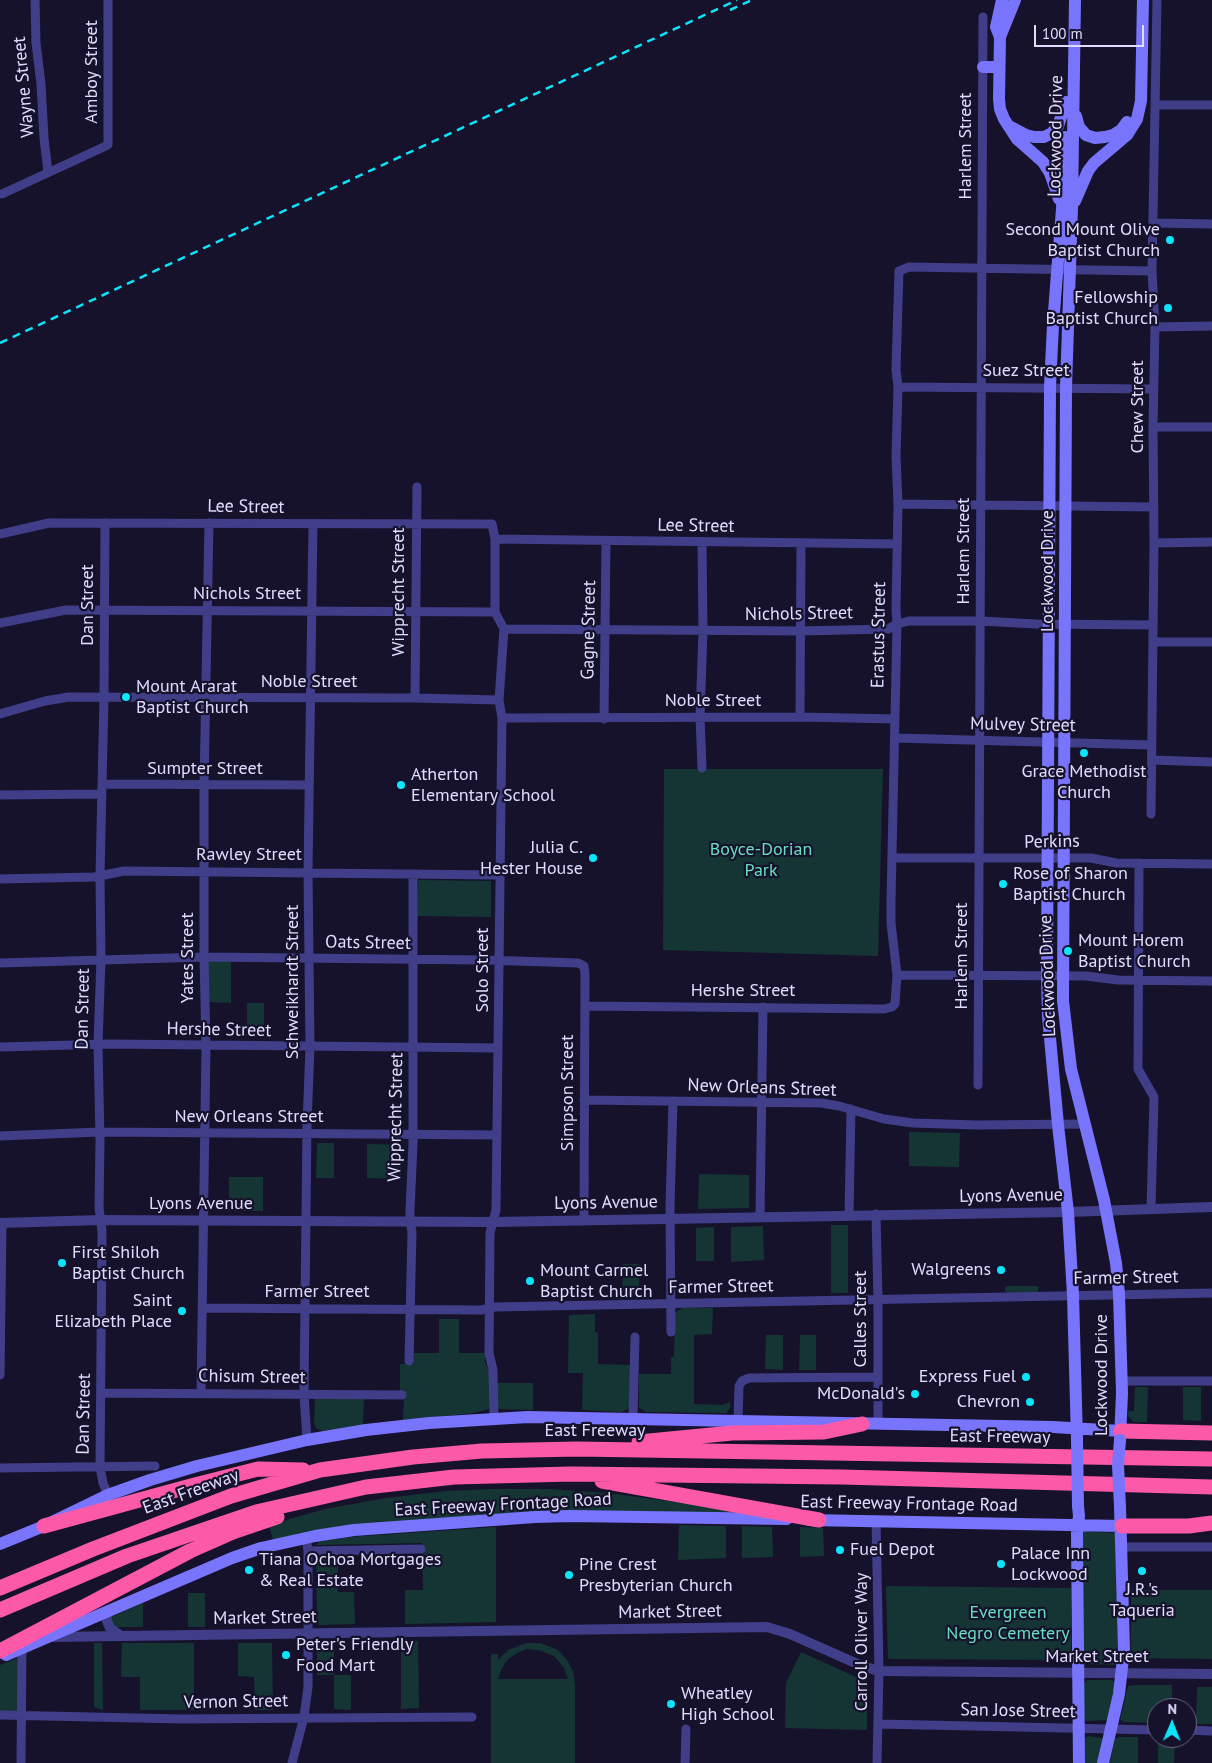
<!DOCTYPE html>
<html>
<head>
<meta charset="utf-8">
<style>
	body { margin:0 }
	#map { position:relative; width:1212px; height:1763px; overflow:hidden; background:#16122b; font-family:"PT Sans",sans-serif }
	canvas { display:block }
	.north { position:absolute; left:1147px; top:1698px; width:50px; height:50px; box-sizing:border-box; background:#16122b; border:1px solid #67637f; border-radius:50%; rotate:1deg; font-size:14px; font-weight:700; line-height:20px; text-align:center; color:#e0dcfe }
	.north::after { content:''; display:block; margin:auto; width:18px; height:22px; background:#0ce4fa; clip-path:polygon(50% 0,100% 100%,50% 72%,0 100%) }
	.scale { position:absolute; left:1034px; top:25px; width:110px; height:22px; box-sizing:border-box; border:2px solid #e0dcfe; border-top:0; padding-left:6px; font-size:15px; line-height:18px; white-space:nowrap; color:#e0dcfe; -webkit-text-stroke:4px #16122b; paint-order:stroke }
</style>
</head>
<body>
<div id="map">
<canvas width="1212" height="1763"></canvas>
<div class="north">N</div>
<div class="scale">100 m</div>
</div>
<script>
const ctx = document.querySelector('canvas').getContext('2d');
ctx.lineJoin = 'round';
function fillPath(path, color) {
  ctx.fillStyle = color;
  ctx.fill(path, 'evenodd');
}
function toPath(rows) {
  const path = new Path2D();
  for (const r of rows) {
    path.moveTo(r[0], r[1]);
    for (let i = 2; i < r.length; i += 2) path.lineTo(r[i], r[i + 1]);
  }
  return path;
}
function stroke(path, color, width, dash) {
  ctx.strokeStyle = color;
  ctx.lineWidth = width;
  ctx.lineCap = dash ? 'butt' : 'round';
  ctx.setLineDash(dash || []);
  ctx.stroke(path);
}
function write(font, color, halo, rows, align = 'center') {
  ctx.font = font + ' "PT Sans",sans-serif';
  ctx.lineWidth = 4.5;
  ctx.setLineDash([]);
  ctx.textBaseline = 'middle';
  ctx.strokeStyle = halo;
  ctx.fillStyle = color;
  for (const [text, x, y, turn = 0] of rows) {
    ctx.save();
    ctx.translate(x, y);
    ctx.rotate((+turn || 0) * Math.PI / 180);
    ctx.textAlign = isNaN(turn) ? turn : align;
    if (halo) ctx.strokeText(text, 0, 0);
    ctx.fillText(text, 0, 0);
    ctx.restore();
  }
}
const green = toPath([
	[664,769,883,769,878,956,663,950],
	[418,880,491,881,491,917,417,916],
	[231,960,231,1003,207,1002,208,961],
	[247,1003,264,1003,264,1036,247,1036],
	[909,1132,960,1133,959,1167,909,1166],
	[317,1143,334,1143,334,1178,316,1178],
	[367,1144,401,1145,401,1179,367,1178],
	[699,1174,749,1175,749,1208,698,1209],
	[229,1177,263,1177,263,1211,229,1211],
	[831,1225,848,1225,848,1293,831,1293],
	[763,1226,764,1260,731,1262,731,1227],
	[714,1227,714,1261,696,1261,696,1228],
	[623,1264,639,1264,639,1297,622,1297],
	[1007,1286,1037,1286,1039,1288,1037,1292,1008,1293,1005,1291,1005,1288],
	[683,1308,713,1308,712,1334,694,1335,694,1404,722,1405,730,1402,730,1408,726,1413,646,1412,639,1408,639,1374,671,1374,671,1357,674,1357,675,1314,676,1312],
	[595,1314,595,1332,598,1333,598,1364,631,1365,630,1408,621,1412,582,1410,583,1373,568,1373,569,1315],
	[439,1319,459,1319,459,1353,485,1353,485,1362,489,1372,489,1409,474,1413,403,1420,404,1395,400,1391,400,1364,413,1364,413,1353,439,1353],
	[766,1335,783,1335,783,1370,765,1369],
	[800,1335,816,1335,816,1370,799,1370],
	[495,1383,533,1383,533,1410,498,1409],
	[1135,1387,1148,1387,1147,1422,1134,1422,1128,1416,1128,1411,1134,1411],
	[1183,1387,1201,1387,1201,1421,1183,1420],
	[364,1397,363,1425,323,1431,317,1429,314,1424,315,1398],
	[495,1489,548,1489,608,1493,757,1513,580,1511,273,1540,269,1525,325,1509,386,1498,446,1491],
	[679,1525,726,1526,726,1558,678,1560],
	[742,1526,772,1527,773,1557,742,1558],
	[496,1527,496,1622,405,1624,405,1590,423,1590,422,1543,316,1545,319,1542,350,1537],
	[800,1527,823,1528,824,1556,800,1557],
	[1083,1531,1115,1533,1116,1591,1120,1625,1116,1665,1084,1664],
	[318,1558,338,1558,338,1592,354,1592,355,1624,319,1625,317,1623,316,1560],
	[886,1586,1071,1588,1071,1658,1070,1658,1069,1660,889,1659,888,1657],
	[1131,1590,1212,1590,1212,1659,1131,1658],
	[188,1593,205,1593,205,1627,188,1627],
	[143,1603,143,1627,114,1627,111,1617],
	[401,1641,418,1641,419,1708,401,1709],
	[317,1642,334,1642,334,1675,351,1675,351,1710,334,1709,334,1675,317,1675],
	[94,1643,102,1643,103,1710,94,1707],
	[122,1643,194,1643,194,1710,140,1710,140,1677,121,1677],
	[238,1643,272,1643,273,1710,255,1710,254,1677,238,1676],
	[526,1643,540,1643,558,1650,567,1660,573,1671,575,1684,575,1763,491,1763,491,1654,498,1654,498,1660,508,1650],
	[527,1649,539,1650,554,1656,564,1668,568,1679,498,1679,502,1668,508,1659,517,1653],
	[801,1652,867,1682,867,1730,785,1728,786,1683],
	[17,1658,19,1664,18,1711,0,1711,0,1665],
	[1087,1680,1112,1680,1116,1684,1108,1720,1086,1721,1084,1719,1084,1684],
	[1138,1685,1172,1685,1172,1708,1157,1708,1157,1723,1125,1722,1120,1720,1128,1686],
	[1197,1687,1212,1687,1212,1724,1196,1724],
	[1088,1736,1102,1738,1103,1741,1099,1763,1084,1763,1085,1738],
	[1120,1737,1138,1737,1138,1763,1110,1763,1115,1738],
	[1158,1738,1175,1738,1174,1763,1158,1763]
]);
const minor = toPath([
	[35,0,36,43,41,84,44,138,48,172],
	[1155,105,1212,105],
	[2,194,108,145,108,0],
	[1154,223,1212,224],
	[1155,327,1212,326],
	[898,387,1154,389],
	[1153,427,1212,427],
	[898,504,1154,507],
	[105,523,104,697,100,876,101,959,98,1044,100,1141,99,1208,102,1231,100,1467,103,1483,108,1495],
	[0,534,49,523,492,524,495,539,495,612,504,629,499,700,502,718,496,1210,490,1233,489,1353,493,1370,494,1418],
	[495,539,897,544],
	[1154,543,1212,542],
	[0,623,66,610,495,612],
	[504,629,801,631,888,629,897,624,909,621,980,621,1036,624,1153,625],
	[1154,642,1212,642],
	[415,698,417,487],
	[0,714,45,701,69,697,415,698,499,700],
	[800,717,801,543],
	[502,718,800,717,895,719],
	[604,719,606,541],
	[895,738,1151,745],
	[1152,760,1212,762],
	[702,768,700,717,703,631,702,542],
	[102,784,309,785],
	[0,795,102,794],
	[1151,814,1154,543,1153,427,1155,327,1152,271,1157,0],
	[892,858,1091,858,1116,863,1212,864],
	[1139,863,1138,1069,1154,1097,1151,1209],
	[0,879,94,877,124,871,499,875],
	[0,963,204,957,484,960,578,963,584,966,585,974,584,1220],
	[897,975,1086,976,1118,980,1212,981],
	[585,1006,884,1009,892,1007,895,1004,897,975,891,923,891,900,897,624,896,609,898,504,896,456,898,387,896,369,899,271,909,267,1152,271],
	[0,1047,110,1044,498,1048],
	[978,1085,983,17],
	[584,1100,821,1103,839,1106,884,1119,913,1123,977,1125,1086,1124],
	[0,1136,100,1132,497,1135],
	[876,1214,878,1300,878,1424],
	[849,1215,851,1109],
	[760,1216,763,1007],
	[202,1308,481,1310,495,1307,1212,1293],
	[671,1332,670,1207,673,1101],
	[409,1361,412,1232,410,1222,410,1210,413,1144,413,874],
	[0,1375,2,1223],
	[1121,1381,1212,1381],
	[101,1393,402,1395],
	[201,1393,206,1046,204,957,204,785,209,523],
	[633,1418,635,1337],
	[738,1421,739,1386,742,1381,749,1378,877,1377],
	[307,1440,304,1394,307,1124,310,1047,308,872,313,524],
	[0,1468,155,1466],
	[876,1520,879,1671,877,1763],
	[1122,1547,1212,1547],
	[308,1551,421,1549],
	[0,1715,182,1719,472,1717],
	[878,1724,1157,1730],
	[1187,1730,1212,1731],
	[21,1763,22,1648],
	[292,1763,304,1717,308,1687,308,1551,306,1537],
	[685,1763,686,1729]
]);
const tertiary = toPath([
	[0,1223,100,1220,493,1222,1068,1212,1212,1207],
	[106,1612,107,1621,110,1628,121,1636],
	[51,1637,767,1627,790,1634,862,1666,879,1671,1212,1674]
]);
const secondary = toPath([
	[1002,0,996,27,1000,37,999,99,1000,109,1004,119,1017,139,1043,162,1050,173,1059,199],
	[1075,0,1072,207,1066,387,1063,1001,1071,1069,1104,1200,1116,1263,1119,1294,1122,1393,1120,1440],
	[1000,37,1015,0],
	[983,67,999,67],
	[1076,116,1079,127,1086,135,1095,138,1105,137,1113,135,1121,130,1127,122],
	[1011,127,1026,135,1034,137,1044,137,1052,133,1058,126,1066,102],
	[1065,137,1062,209,1053,325,1050,387,1047,975,1048,1016,1058,1125,1068,1212,1073,1295,1077,1440],
	[1075,201,1088,171,1094,163,1127,135,1137,119,1141,101,1143,0],
	[1078,1506,1079,1516,1077,1533,1079,1763],
	[809,1520,1122,1526],
	[0,1544,44,1526,108,1495,150,1480,197,1466,307,1440,366,1430,429,1423,528,1417,1053,1427,1121,1431],
	[6,1655,232,1558,261,1548,315,1536,354,1530,535,1517,570,1516,787,1519],
	[1103,1763,1119,1694,1124,1649,1120,1507]
]);
const motorway = toPath([
	[1121,1431,1212,1433],
	[639,1442,732,1433,824,1432,862,1424],
	[602,1481,819,1520],
	[44,1526,191,1486,258,1469,303,1470],
	[1122,1526,1189,1526,1212,1523],
	[0,1588,93,1549,231,1496,320,1470,413,1457,482,1451,577,1449,1212,1459],
	[0,1610,127,1556,256,1512,366,1487,454,1477,571,1474,842,1477,1212,1487],
	[0,1651,190,1551,233,1532,277,1517]
]);
const rail = toPath([
	[730,10,752,0],
	[0,343,737,0]
]);
const secondaryBridge = toPath([
	[1077,1440,1078,1506],
	[1120,1440,1118,1465,1120,1507]
]);
const markers = [
	[1170,240,5,"#0ce4fa"],
	[1168,308,5,"#0ce4fa"],
	[126,697,5,"#0ce4fa"],
	[1084,753,5,"#0ce4fa"],
	[401,785,5,"#0ce4fa"],
	[593,858,5,"#0ce4fa"],
	[1003,884,5,"#0ce4fa"],
	[1068,951,5,"#0ce4fa"],
	[62,1263,5,"#0ce4fa"],
	[1001,1270,5,"#0ce4fa"],
	[530,1281,5,"#0ce4fa"],
	[182,1311,5,"#0ce4fa"],
	[1026,1377,5,"#0ce4fa"],
	[915,1394,5,"#0ce4fa"],
	[1030,1402,5,"#0ce4fa"],
	[840,1550,5,"#0ce4fa"],
	[1001,1564,5,"#0ce4fa"],
	[249,1570,5,"#0ce4fa"],
	[1142,1571,5,"#0ce4fa"],
	[569,1575,5,"#0ce4fa"],
	[286,1655,5,"#0ce4fa"],
	[671,1704,5,"#0ce4fa"]
];
const streetNames = [
	["Amboy Street",92,72,-90],
	["Wayne Street",24,87,-95],
	["Lockwood Drive",1056,136,-89],
	["Harlem Street",966,146,-90],
	["Suez Street",1026,371],
	["Chew Street",1138,407,-90],
	["Lee Street",246,507,1],
	["Lee Street",696,526,1],
	["Harlem Street",964,551,-90],
	["Lockwood Drive",1048,571,-90],
	["Wipprecht Street",399,592,-90],
	["Nichols Street",247,594],
	["Dan Street",88,605,-90],
	["Nichols Street",799,614,-1],
	["Gagne Street",589,630,-89],
	["Erastus Street",879,635,-89],
	["Noble Street",309,682],
	["Noble Street",713,701],
	["Mulvey Street",1023,725,1],
	["Sumpter Street",205,769],
	["Perkins",1052,842,-1],
	["Rawley Street",249,855],
	["Oats Street",368,943,1],
	["Harlem Street",962,956,-90],
	["Yates Street",188,958,-90],
	["Solo Street",483,970,-90],
	["Lockwood Drive",1048,976,-92],
	["Schweikhardt Street",293,982,-90],
	["Hershe Street",743,991],
	["Dan Street",83,1009,-89],
	["Hershe Street",219,1030,1],
	["New Orleans Street",762,1088,2],
	["Simpson Street",568,1093,-90],
	["New Orleans Street",249,1117],
	["Wipprecht Street",396,1117,-89],
	["Lyons Avenue",1011,1196,-1],
	["Lyons Avenue",606,1203,-1],
	["Lyons Avenue",201,1204],
	["Farmer Street",1126,1278,-1],
	["Farmer Street",721,1287,-1],
	["Farmer Street",317,1292],
	["Calles Street",861,1319,-90],
	["Lockwood Drive",1102,1375,-90],
	["Chisum Street",252,1377,1],
	["Dan Street",84,1414,-89],
	["East Freeway",595,1431],
	["East Freeway",1000,1437,1],
	["East Freeway",191,1492,-20],
	["East Freeway Frontage Road",909,1504,1],
	["East Freeway Frontage Road",503,1505,-3],
	["Market Street",670,1612,-1],
	["Market Street",265,1618,-1],
	["Carroll Oliver Way",862,1642,-90],
	["Market Street",1097,1657],
	["Vernon Street",236,1702,-1],
	["San Jose Street",1018,1711,1]
];
const poiNames = [
	["Second Mount Olive",1160,230,"right"],
	["Baptist Church",1160,251,"right"],
	["Fellowship",1158,298,"right"],
	["Baptist Church",1158,319,"right"],
	["Mount Ararat",136,687],
	["Baptist Church",136,708],
	["Grace Methodist",1084,772,"center"],
	["Church",1084,793,"center"],
	["Atherton",411,775],
	["Elementary School",411,796],
	["Julia C.",583,848,"right"],
	["Hester House",583,869,"right"],
	["Rose of Sharon",1013,874],
	["Baptist Church",1013,895],
	["Mount Horem",1078,941],
	["Baptist Church",1078,962],
	["First Shiloh",72,1253],
	["Baptist Church",72,1274],
	["Walgreens",991,1270,"right"],
	["Mount Carmel",540,1271],
	["Baptist Church",540,1292],
	["Saint",172,1301,"right"],
	["Elizabeth Place",172,1322,"right"],
	["Express Fuel",1016,1377,"right"],
	["McDonald's",905,1394,"right"],
	["Chevron",1020,1402,"right"],
	["Fuel Depot",850,1550],
	["Palace Inn",1011,1554],
	["Lockwood",1011,1575],
	["Tiana Ochoa Mortgages",259,1560],
	["& Real Estate",259,1581],
	["Pine Crest",579,1565],
	["Presbyterian Church",579,1586],
	["J.R.'s",1142,1590,"center"],
	["Taqueria",1142,1611,"center"],
	["Peter's Friendly",296,1645],
	["Food Mart",296,1666],
	["Wheatley",681,1694],
	["High School",681,1715]
];
const parkNames = [
	["Boyce-Dorian",761,850],
	["Park",761,871],
	["Evergreen",1008,1613],
	["Negro Cemetery",1008,1634]
];
fillPath(green, '#153534');
stroke(minor, '#403e89', 9);
stroke(tertiary, '#403e89', 10);
stroke(secondary, '#7875fc', 12);
stroke(motorway, '#fc5aa9', 15);
stroke(rail, '#0ce4fa', 2.5, [8, 6]);
stroke(secondaryBridge, '#7875fc', 12);
for (const [x, y, r, color] of markers) {
  const dot = new Path2D();
  dot.arc(x, y, r, 0, 2 * Math.PI);
  ctx.fillStyle = color;
  ctx.fill(dot);
  stroke(dot, '#16122b', 2);
}
write('18px', '#e0dcfe', '#16122b', streetNames);
write('18px', '#e0dcfe', '#16122b', poiNames, 'left');
write('18px', '#68dfc0', '#16122b', parkNames);
</script>
</body>
</html>
